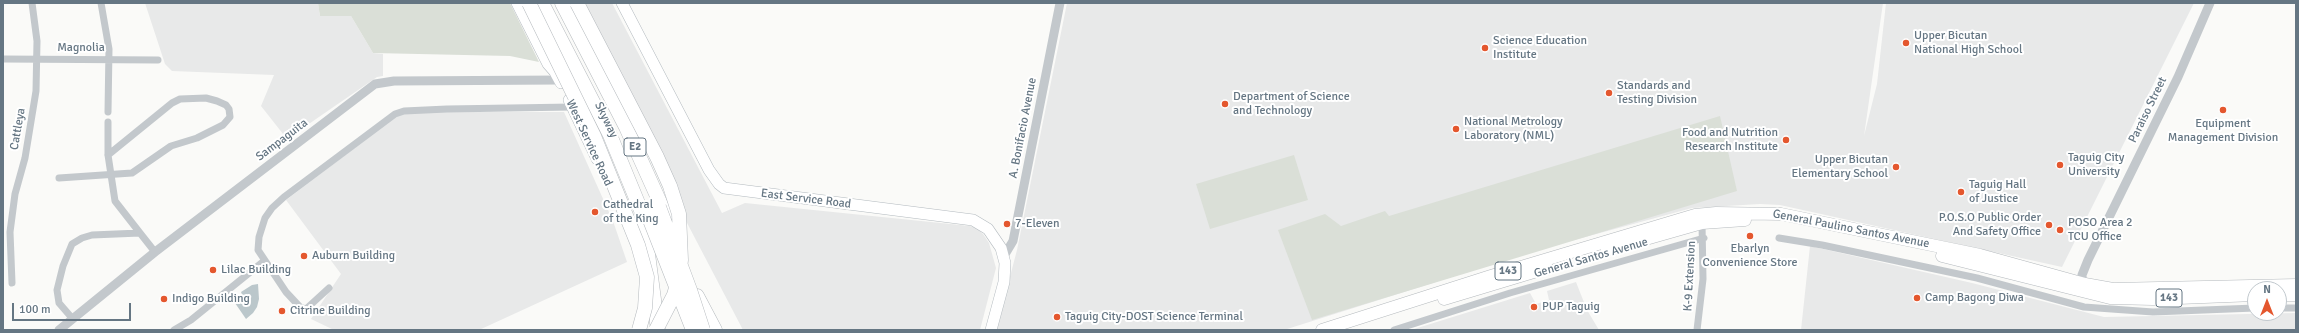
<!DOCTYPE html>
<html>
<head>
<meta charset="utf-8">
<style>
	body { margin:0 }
	#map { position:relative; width:2299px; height:333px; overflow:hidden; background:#fafaf8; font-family:Signika,sans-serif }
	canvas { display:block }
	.frame { position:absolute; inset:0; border:4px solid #657683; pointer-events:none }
	.north { position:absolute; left:2247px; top:281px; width:40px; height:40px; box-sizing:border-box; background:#fff; border:1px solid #c1c8cd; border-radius:50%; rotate:0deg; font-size:11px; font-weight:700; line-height:16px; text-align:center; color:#657683 }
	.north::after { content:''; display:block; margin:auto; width:14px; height:18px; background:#e4572e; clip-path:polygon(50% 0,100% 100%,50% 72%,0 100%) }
	.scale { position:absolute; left:12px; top:303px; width:119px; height:18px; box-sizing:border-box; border:2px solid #657683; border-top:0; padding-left:5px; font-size:12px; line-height:14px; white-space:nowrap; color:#657683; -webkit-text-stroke:3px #fff; paint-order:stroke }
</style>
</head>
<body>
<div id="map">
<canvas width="2299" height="333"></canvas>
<div class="frame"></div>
<div class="north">N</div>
<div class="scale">100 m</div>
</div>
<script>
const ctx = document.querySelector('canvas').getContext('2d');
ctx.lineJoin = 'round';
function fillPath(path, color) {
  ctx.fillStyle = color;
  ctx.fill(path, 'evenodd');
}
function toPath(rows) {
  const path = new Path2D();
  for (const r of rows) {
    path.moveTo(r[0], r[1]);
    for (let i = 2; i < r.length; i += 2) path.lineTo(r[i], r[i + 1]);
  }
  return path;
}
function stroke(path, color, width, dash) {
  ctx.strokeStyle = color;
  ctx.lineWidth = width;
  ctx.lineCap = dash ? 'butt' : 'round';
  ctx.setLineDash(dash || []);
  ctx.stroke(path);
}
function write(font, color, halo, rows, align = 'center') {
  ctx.font = font + ' Signika,sans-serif';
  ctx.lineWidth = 4;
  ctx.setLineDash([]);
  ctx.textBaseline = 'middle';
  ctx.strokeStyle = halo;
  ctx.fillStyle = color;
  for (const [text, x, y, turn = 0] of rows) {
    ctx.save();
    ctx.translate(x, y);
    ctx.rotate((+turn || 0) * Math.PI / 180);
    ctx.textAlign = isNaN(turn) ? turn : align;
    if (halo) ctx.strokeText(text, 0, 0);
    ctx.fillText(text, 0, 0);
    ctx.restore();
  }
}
const built = toPath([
	[145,3,318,3,320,16,351,16,373,53,383,54,383,76,377,77,287,139,261,106,274,75,172,71,165,64],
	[572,3,612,3,722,213,745,203,970,226,977,228,983,234,989,243,996,268,980,330,743,330],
	[1067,3,1883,3,1864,136,1877,84,1886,3,2194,3,2062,267,1780,205,1760,204,1692,208,1534,251,1284,330,996,330,1017,250],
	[402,112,564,112,613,221,627,262,479,330,334,330,311,319,341,274,286,200],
	[1810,246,1972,283,2104,317,2296,313,2296,330,1801,330],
	[1576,282,1587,310,1599,330,1411,330,1530,293,1536,304,1549,300,1547,291]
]);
const green = toPath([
	[318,3,510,3,539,62,510,56,373,53,351,16,320,16],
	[1720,116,1737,191,1312,320,1278,230,1325,214,1341,226,1385,211,1389,216],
	[1294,155,1308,200,1210,229,1196,184]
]);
const water = toPath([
	[258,284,259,299,257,307,253,313,246,319,235,303,244,299,241,292,252,285]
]);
const minor = toPath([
	[101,3,109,49,108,112],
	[3,59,158,60],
	[108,122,108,155,115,201,140,233],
	[59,178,132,173,171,146,197,138,223,125,230,117,229,109,226,105,217,101,206,98,180,99,172,103,108,155],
	[1779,238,1822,245,1977,278,2084,307,2153,312,2255,308],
	[12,283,10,232,15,194,25,158,36,91,37,41,32,3],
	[329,288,306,309,300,307,286,292,258,250,259,237,265,218,272,208,284,197,395,114,404,111,447,109,572,107],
	[2279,308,2296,308],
	[72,318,59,303,57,290,63,266,72,244,82,238,92,235,140,233,155,252],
	[174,330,191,320,264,261],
	[1394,330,1510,293,1704,238],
	[1697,330,1703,279,1702,223]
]);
const tertiary = toPath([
	[1004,256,1013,241,1060,3],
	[2083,289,2082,275,2088,260,2178,77,2210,3],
	[59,330,155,252,375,84,394,81,560,80]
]);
const secondary = toPath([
	[517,3,548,64,555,72,561,83],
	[622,3,709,170,719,184,724,188,973,220,988,229,1001,248,1005,263,1004,282,991,330],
	[569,100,597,159]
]);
const primary = toPath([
	[1607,250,1702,223,1745,220],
	[1942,256,2110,298,2153,299,2255,295],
	[2279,295,2296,295],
	[1444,299,1547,268],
	[1322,330,1491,276,1695,215,1716,213,1781,214,1980,255,2085,284,2113,289,2296,285]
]);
const motorway = toPath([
	[542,3,610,135,647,225],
	[562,3,626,127,667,218],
	[643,216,658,330],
	[697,296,715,330]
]);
const motorwayBridge = toPath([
	[529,3,594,136,638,245,647,277,645,308,639,330],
	[577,3,657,157,670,186,679,214,681,260,679,277,674,295,656,330],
	[659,207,690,290,703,330],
	[646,210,693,330]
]);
const markers = [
	[1906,43,4,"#e4572e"],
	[1485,48,4,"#e4572e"],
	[1609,93,4,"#e4572e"],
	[1225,104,4,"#e4572e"],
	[2223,110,4,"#e4572e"],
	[1456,129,4,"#e4572e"],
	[1786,140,4,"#e4572e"],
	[2060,165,4,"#e4572e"],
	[1896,167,4,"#e4572e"],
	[1961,192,4,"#e4572e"],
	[595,212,4,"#e4572e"],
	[1007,224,4,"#e4572e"],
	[2049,225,4,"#e4572e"],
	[2060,230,4,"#e4572e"],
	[1750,236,4,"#e4572e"],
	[304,256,4,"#e4572e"],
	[213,270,4,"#e4572e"],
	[1917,298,4,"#e4572e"],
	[164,299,4,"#e4572e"],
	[1534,307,4,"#e4572e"],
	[282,311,4,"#e4572e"],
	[1057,317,4,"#e4572e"]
];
const shields = [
	[635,147,22],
	[1508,271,26],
	[2169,298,26]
];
const shieldNames = [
	["E2",635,147],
	["143",1508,271],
	["143",2169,298]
];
const poiNames = [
	["Upper Bicutan",1914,36],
	["National High School",1914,50],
	["Science Education",1493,41],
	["Institute",1493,55],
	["Standards and",1617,86],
	["Testing Division",1617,100],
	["Department of Science",1233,97],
	["and Technology",1233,111],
	["National Metrology",1464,122],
	["Laboratory (NML)",1464,136],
	["Equipment",2223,124,"center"],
	["Management Division",2223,138,"center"],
	["Food and Nutrition",1778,133,"right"],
	["Research Institute",1778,147,"right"],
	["Taguig City",2068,158],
	["University",2068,172],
	["Upper Bicutan",1888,160,"right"],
	["Elementary School",1888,174,"right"],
	["Taguig Hall",1969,185],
	["of Justice",1969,199],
	["Cathedral",603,205],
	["of the King",603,219],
	["P.O.S.O Public Order",2041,218,"right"],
	["And Safety Office",2041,232,"right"],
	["POSO Area 2",2068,223],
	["TCU Office",2068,237],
	["7-Eleven",1015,224],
	["Ebarlyn",1750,249,"center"],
	["Convenience Store",1750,263,"center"],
	["Auburn Building",312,256],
	["Lilac Building",221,270],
	["Camp Bagong Diwa",1925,298],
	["Indigo Building",172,299],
	["PUP Taguig",1542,307],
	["Citrine Building",290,311],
	["Taguig City-DOST Science Terminal",1065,317]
];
const streetNames = [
	["Magnolia",81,48],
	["Paraiso Street",2148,110,-64],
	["Skyway",606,120,64],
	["A. Bonifacio Avenue",1023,128,-79],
	["Cattleya",18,129,-80],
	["Sampaguita",282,140,-37],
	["West Service Road",589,143,65],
	["East Service Road",806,199,7],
	["General Paulino Santos Avenue",1851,229,11],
	["General Santos Avenue",1591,258,-16],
	["K-9 Extension",1690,276,-87]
];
fillPath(built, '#e8e9e9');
fillPath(green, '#dadfd7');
fillPath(water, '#bbc7cb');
stroke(secondary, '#b3babf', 12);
stroke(primary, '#b5babe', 13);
stroke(motorway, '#b4b9bd', 15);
stroke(minor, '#c3c8cc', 7);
stroke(tertiary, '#c3c8cc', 9);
stroke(secondary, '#fff', 11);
stroke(primary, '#fff', 12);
stroke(motorway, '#fff', 14);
stroke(motorwayBridge, '#b4b9bd', 15, []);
stroke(motorwayBridge, '#fff', 14);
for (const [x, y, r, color] of markers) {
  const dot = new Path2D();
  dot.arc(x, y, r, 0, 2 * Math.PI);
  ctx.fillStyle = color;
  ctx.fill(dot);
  stroke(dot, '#fff', 1.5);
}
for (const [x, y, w] of shields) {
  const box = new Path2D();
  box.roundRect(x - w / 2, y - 9, w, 18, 3);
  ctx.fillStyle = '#fff';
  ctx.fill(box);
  stroke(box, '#657683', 1);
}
write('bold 11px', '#657683', null, shieldNames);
write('12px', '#657683', '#fff', poiNames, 'left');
write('12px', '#657683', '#fff', streetNames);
</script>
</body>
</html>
